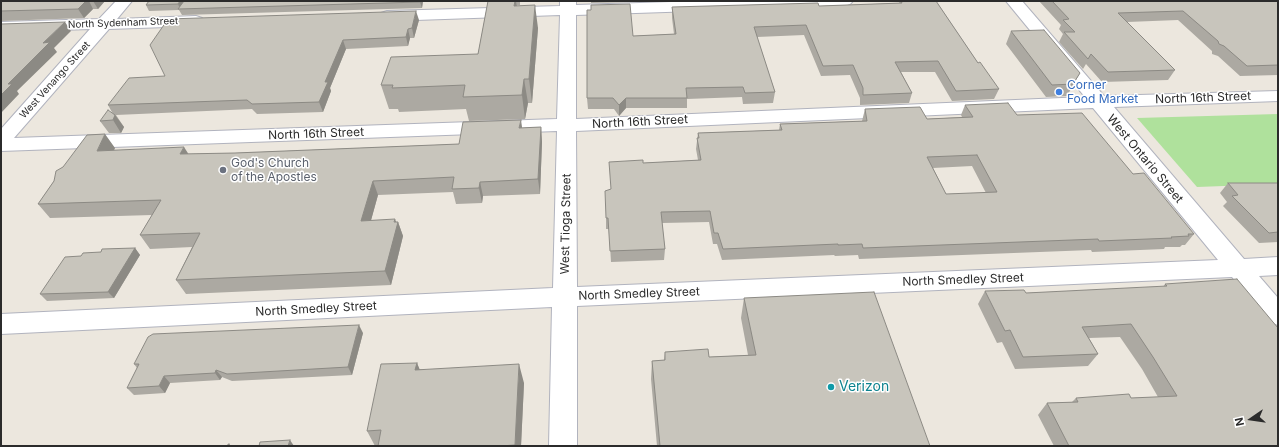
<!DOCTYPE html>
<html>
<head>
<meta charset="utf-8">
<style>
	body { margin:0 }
	#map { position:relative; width:1279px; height:447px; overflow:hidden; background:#ece7de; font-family:Inter,sans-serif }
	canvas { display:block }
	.frame { position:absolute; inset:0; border:2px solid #2b2b2b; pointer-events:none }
	.north { position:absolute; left:1231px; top:399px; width:40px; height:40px; -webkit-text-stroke:3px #fff; paint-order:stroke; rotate:257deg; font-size:11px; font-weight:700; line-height:16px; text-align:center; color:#2b2b2b }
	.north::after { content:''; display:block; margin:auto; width:14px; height:18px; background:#2b2b2b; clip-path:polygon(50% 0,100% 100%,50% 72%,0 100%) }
</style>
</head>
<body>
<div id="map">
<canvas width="1279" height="447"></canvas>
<div class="frame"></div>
<div class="north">N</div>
</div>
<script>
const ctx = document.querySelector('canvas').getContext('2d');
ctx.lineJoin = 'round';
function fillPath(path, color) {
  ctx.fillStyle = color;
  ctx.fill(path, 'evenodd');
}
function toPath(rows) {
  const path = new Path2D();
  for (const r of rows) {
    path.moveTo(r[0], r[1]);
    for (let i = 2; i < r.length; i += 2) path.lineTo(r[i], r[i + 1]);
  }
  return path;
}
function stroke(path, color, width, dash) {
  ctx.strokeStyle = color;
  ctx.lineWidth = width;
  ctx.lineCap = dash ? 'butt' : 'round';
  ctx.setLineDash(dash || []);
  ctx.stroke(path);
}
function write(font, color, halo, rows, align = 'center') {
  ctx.font = font + ' Inter,sans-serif';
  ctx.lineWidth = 3;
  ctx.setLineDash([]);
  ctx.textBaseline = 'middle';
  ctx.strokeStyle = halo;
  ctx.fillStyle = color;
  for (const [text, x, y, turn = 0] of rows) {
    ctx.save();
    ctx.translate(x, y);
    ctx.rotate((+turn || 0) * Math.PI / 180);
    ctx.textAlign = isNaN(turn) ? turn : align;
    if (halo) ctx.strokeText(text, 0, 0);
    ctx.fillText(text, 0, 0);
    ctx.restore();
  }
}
const green = toPath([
	[1278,114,1278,184,1197,187,1137,118]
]);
const minor = toPath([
	[116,1,132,1,117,19,196,16,202,18,204,21,202,24,196,26,109,29,14,138,557,119,560,15,387,21,381,19,379,16,381,13,387,11,560,6,560,1,576,1,576,5,703,1,853,1,850,4,845,6,576,15,576,119,1085,97,1006,1,1022,1,1104,96,1278,91,1278,101,1114,107,1244,259,1278,257,1278,275,1259,276,1278,298,1278,325,1269,322,1232,277,577,306,577,446,549,446,552,307,1,334,1,314,553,288,557,131,1,151,1,129,90,29,1,32,1,22,99,19,116,1],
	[1093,108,1218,260,577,287,576,131,1093,108]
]);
const wall = toPath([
	[1,1,105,1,98,9,93,9,84,18,1,21],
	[149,1,423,1,422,8,182,15,179,10,149,11,146,5],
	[488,1,520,1,520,5,517,5,517,6,538,28,532,103,528,103,525,119,469,121,466,109,399,112,398,109,389,109,381,85,478,54],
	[591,1,629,1,629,2,591,3],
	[900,1,936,1,978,63,999,89,994,99,952,101,935,72,901,72,912,93,909,103,860,105,860,98,850,75,821,76,804,35,757,37,775,92,773,103,743,104,742,97,687,99,687,108,626,108,619,116,614,109,588,109,587,98,633,36,674,34,672,18,672,7,819,6,899,3],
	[1039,1,1278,1,1278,75,1240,76,1218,56,1212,54,1212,51,1178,20,1127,22,1175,70,1168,80,1102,82,1086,64,1083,69,1059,42,1063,34,1059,29,1061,25],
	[419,20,414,38,410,38,408,46,346,49,330,88,331,91,323,112,257,114,252,109,116,115,124,127,121,133,109,133,100,121,113,114,108,105,165,76],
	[1011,31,1080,73,1067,96,1046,97,1006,44],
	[965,105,1017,115,1133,174,1194,234,1185,245,1182,245,1180,247,1165,247,1164,249,1092,252,1091,250,859,259,858,255,835,256,834,255,722,260,717,244,713,244,709,222,662,223,665,249,664,260,611,262,609,229,606,229,606,218,611,189,643,163,698,160,696,149,698,133,779,130,780,124,862,121,865,109,927,119,962,117,961,115],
	[972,166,986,193,946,194,933,168],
	[541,127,542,142,540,194,483,196,482,203,456,204,453,192,378,195,371,220,398,222,403,236,391,285,186,294,176,280,192,247,150,249,140,235,152,215,50,218,38,204,54,181,63,167,115,148,114,150,188,154,235,153,459,144,522,128],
	[1228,183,1278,183,1278,242,1259,243,1223,206,1227,202,1220,193],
	[135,248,140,255,114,298,47,301,40,294,81,256,101,252],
	[1165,284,1278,446,1054,446,1038,415,1047,403,1072,402,1076,398,1131,398,1158,397,1142,369,1120,337,1089,338,1098,354,1088,366,1015,369,1002,342,997,343,978,304,985,291,1026,293,1163,287],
	[744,298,930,446,657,446,651,379,652,361,664,360,665,352,709,357,748,355,741,318],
	[363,333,352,375,232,381,222,377,220,380,170,383,165,393,134,395,127,388,137,368,134,364],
	[417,363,419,369,524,383,521,446,375,446,367,431]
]);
const shadedWall = toPath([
	[86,1,89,1,93,9,84,18,78,9],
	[93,1,105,1,98,9],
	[180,1,188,1,180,9,178,4],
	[420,1,423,1,422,8,420,2],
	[515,1,516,1,518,17,514,6],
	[535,5,538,28,532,103,529,79],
	[416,11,419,20,414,38,412,28],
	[65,22,71,31,54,48,57,52,17,91,19,94,1,113,1,95,8,84,43,43],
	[408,29,410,38,408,46,406,37],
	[343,40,346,49,330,88,331,91,323,112,319,102,325,82],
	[524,79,528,103,525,119,522,95],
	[626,98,626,108,619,116,619,105],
	[115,115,124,127,121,133,113,120],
	[521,120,523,134,519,128],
	[541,127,542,142,540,194,538,179],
	[105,134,115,148,107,165,97,151],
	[184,147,193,161,180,154],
	[373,181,378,195,367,235,361,221],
	[480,182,483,196,482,203,479,188],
	[395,219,397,224,398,222,403,236,391,285,385,271],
	[135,248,140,255,114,298,108,292],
	[359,325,363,333,352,375,348,367],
	[417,363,425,382,415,370],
	[519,364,524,383,521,446,515,446],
	[216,370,222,377,220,380,215,373],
	[164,376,170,383,165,393,159,386],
	[290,440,294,446,288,446]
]);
const building = toPath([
	[1,1,86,1,78,9,1,11,1,1],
	[149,1,180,1,178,4,146,5,149,1],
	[184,1,420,1,420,2,178,9,184,1],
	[488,1,515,1,514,6,535,5,529,79,524,79,522,95,463,97,465,85,392,88,393,85,381,85,391,57,478,54,488,1],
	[901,1,936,1,978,63,980,62,999,89,956,91,938,61,895,62,912,93,863,95,863,88,853,65,823,66,806,25,754,27,775,92,745,93,743,87,686,88,687,98,626,98,619,105,613,98,587,98,587,10,591,10,591,5,630,4,633,36,676,34,672,7,818,3,819,6,902,3,901,1],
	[1052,1,1278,1,1278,65,1247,66,1224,46,1219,44,1218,41,1183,11,1118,13,1175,70,1108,72,1091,54,1088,59,1064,32,1075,32,1063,20,1069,19,1052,1],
	[416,11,412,28,408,29,406,37,343,40,325,82,328,82,319,102,252,104,247,100,108,105,129,78,165,76,150,45,168,19,416,11],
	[65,22,43,43,50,42,8,84,12,84,1,95,1,24,65,22],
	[1044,30,1080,73,1073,84,1052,85,1011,31,1044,30],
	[1008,103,1017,115,1082,113,1133,174,1144,173,1194,234,1188,234,1189,236,1171,237,1172,238,1099,241,1098,239,863,248,862,244,838,245,838,244,723,249,718,233,714,233,710,211,661,212,665,249,610,251,608,218,606,218,605,191,611,189,609,162,643,160,643,163,701,160,697,138,699,138,698,133,782,130,780,124,867,121,865,109,920,107,927,119,973,117,965,105,1008,103],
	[977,155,997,192,946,194,927,157,977,155],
	[108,110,115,115,113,120,100,121,108,110],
	[521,120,519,128,541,127,538,179,480,182,479,188,452,189,454,177,373,181,361,221,395,219,394,222,398,222,385,271,176,280,200,233,140,235,161,200,38,204,54,181,56,171,63,167,87,135,105,134,97,151,184,147,180,154,235,153,459,144,463,122,521,120],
	[1228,183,1278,183,1278,232,1269,233,1232,196,1238,195,1228,183],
	[135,248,108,292,40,294,65,257,81,256,83,253,101,252,102,249,135,248],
	[1237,279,1278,328,1278,446,1069,446,1047,403,1078,402,1076,398,1129,394,1131,398,1177,396,1153,357,1131,324,1082,327,1098,354,1023,357,1010,330,1005,331,985,291,1024,290,1026,293,1167,286,1165,284,1237,279],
	[874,292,930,446,660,446,652,361,665,360,665,352,708,349,709,357,756,355,744,298,874,292],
	[359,325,348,367,227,374,216,370,215,373,164,376,159,386,127,388,139,364,134,364,148,337,153,334,359,325],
	[417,363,415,370,519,364,515,445,500,446,378,446,381,430,367,431,381,364,417,363],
	[290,440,288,446,259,446,260,442,290,440],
	[229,444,230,446,226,446,229,444]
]);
const markers = [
	[1059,92,4,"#3f7fe0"],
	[223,170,4,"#6b7280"],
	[831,387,4,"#0f9aa8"]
];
const farStreetnames = [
	["North Sydenham Street",123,23,-2],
	["West Venango Street",55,80,-48]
];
const shopNames = [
	["Corner",1067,85],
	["Food Market",1067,99]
];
const streetNames = [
	["North 16th Street",1203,98,-2],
	["North 16th Street",640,122,-3],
	["North 16th Street",316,134,-2],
	["West Ontario Street",1145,159,50],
	["West Tioga Street",566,224,-89],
	["North Smedley Street",963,280,-2],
	["North Smedley Street",639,294,-2],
	["North Smedley Street",316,309,-3]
];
const worshipNames = [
	["God's Church",231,163],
	["of the Apostles",231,177]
];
const nearCulturenames = [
	["Verizon",839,387]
];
fillPath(green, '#afe19c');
stroke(minor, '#b1b3be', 2);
fillPath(minor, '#fff');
fillPath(wall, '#aca9a2');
fillPath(shadedWall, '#8c8a84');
fillPath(building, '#c8c5bc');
stroke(building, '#8c8a84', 1);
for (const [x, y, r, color] of markers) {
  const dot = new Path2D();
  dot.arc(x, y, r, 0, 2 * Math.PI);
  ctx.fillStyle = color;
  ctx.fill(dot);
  stroke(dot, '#fff', 1.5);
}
write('10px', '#2b2b2b', '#fff', farStreetnames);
write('12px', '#366cbe', '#fff', shopNames, 'left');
write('12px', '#2b2b2b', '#fff', streetNames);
write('12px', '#5b616d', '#fff', worshipNames, 'left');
write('14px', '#0d838f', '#fff', nearCulturenames, 'left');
</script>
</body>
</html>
